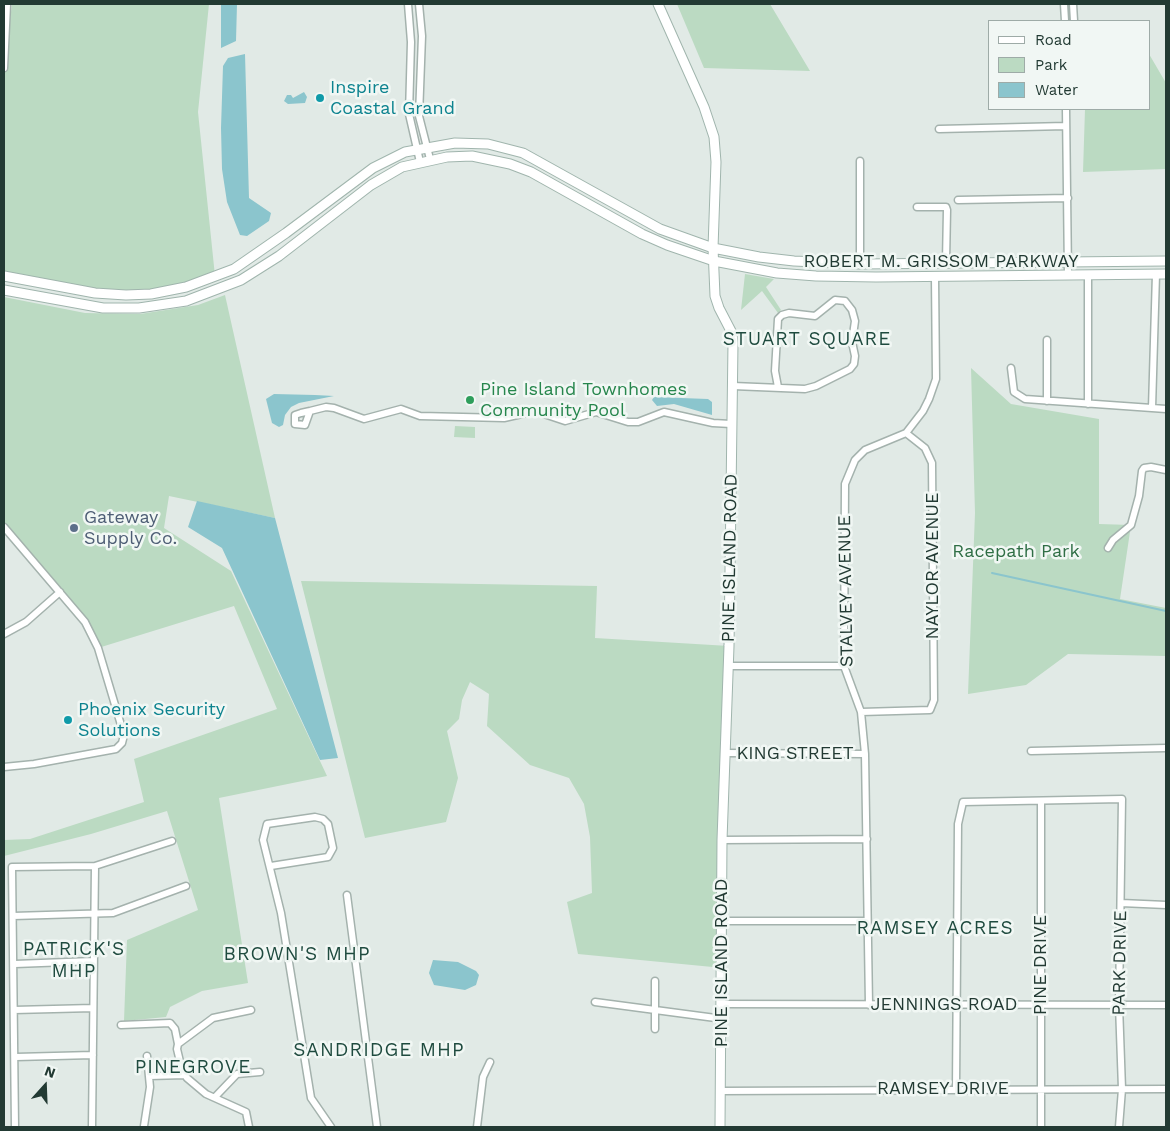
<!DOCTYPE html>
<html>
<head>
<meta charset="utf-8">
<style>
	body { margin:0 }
	#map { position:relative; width:1170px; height:1131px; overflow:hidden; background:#e1eae6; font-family:"Work Sans",sans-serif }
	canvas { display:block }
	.frame { position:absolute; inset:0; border:5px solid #223a33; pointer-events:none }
	.legend { position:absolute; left:988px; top:20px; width:162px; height:90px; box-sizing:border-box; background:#f1f7f4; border:1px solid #9eaba7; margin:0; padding:6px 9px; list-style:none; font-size:15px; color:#223a33 }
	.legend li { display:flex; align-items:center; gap:10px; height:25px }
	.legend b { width:25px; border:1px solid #9eaba7 }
	.north { position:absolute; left:20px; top:1061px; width:50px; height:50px; -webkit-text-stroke:4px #f1f7f4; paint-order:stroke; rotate:20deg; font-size:14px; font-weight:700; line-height:20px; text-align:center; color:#223a33 }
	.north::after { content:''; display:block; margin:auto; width:18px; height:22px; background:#223a33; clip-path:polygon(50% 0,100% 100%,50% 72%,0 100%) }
</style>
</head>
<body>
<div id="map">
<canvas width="1170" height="1131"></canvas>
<div class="frame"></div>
<ul class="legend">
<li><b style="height:6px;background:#fff"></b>Road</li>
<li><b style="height:14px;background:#bbdac2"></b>Park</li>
<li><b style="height:14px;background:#8bc5cd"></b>Water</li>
</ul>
<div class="north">N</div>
</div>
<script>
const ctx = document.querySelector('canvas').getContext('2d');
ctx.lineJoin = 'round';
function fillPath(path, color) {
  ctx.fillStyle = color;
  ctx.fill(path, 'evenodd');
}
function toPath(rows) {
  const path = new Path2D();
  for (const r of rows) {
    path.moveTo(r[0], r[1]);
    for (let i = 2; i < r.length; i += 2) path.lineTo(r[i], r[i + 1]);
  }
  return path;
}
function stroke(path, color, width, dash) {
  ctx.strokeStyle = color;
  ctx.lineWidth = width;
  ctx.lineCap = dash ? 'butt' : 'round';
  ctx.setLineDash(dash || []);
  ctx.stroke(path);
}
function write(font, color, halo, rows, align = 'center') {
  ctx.font = font + ' "Work Sans",sans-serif';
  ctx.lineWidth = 5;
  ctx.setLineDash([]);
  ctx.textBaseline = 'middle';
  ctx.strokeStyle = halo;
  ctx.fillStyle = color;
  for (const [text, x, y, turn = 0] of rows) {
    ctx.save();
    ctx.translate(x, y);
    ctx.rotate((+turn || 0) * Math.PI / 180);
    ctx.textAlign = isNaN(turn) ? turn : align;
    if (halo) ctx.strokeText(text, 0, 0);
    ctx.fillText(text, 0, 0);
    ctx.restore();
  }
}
const green = toPath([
	[12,4,209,4,198,112,215,276,186,287,126,294,4,276,4,68],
	[677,4,770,4,810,71,704,68],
	[1149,54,1166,83,1166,169,1083,172,1085,109,1149,109],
	[745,274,774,279,766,287,781,310,778,313,762,291,741,310],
	[225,295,275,518,169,496,164,528,231,571,327,776,219,798,248,983,202,991,170,1007,166,1017,124,1021,127,940,198,910,167,811,91,834,4,856,4,840,30,839,144,802,134,759,277,709,234,606,98,648,85,622,4,527,4,297,85,313,140,314,198,305],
	[971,368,1011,404,1099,419,1099,524,1131,525,1120,599,1166,608,1166,656,1068,654,1026,685,968,694,975,513],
	[455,426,475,427,475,438,454,437],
	[301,581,597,586,595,638,729,646,723,968,578,954,567,902,592,893,590,837,584,804,569,778,530,765,487,726,489,694,470,682,462,700,459,719,447,731,458,778,446,822,365,838]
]);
const water = toPath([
	[221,4,237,4,236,41,221,48],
	[245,54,249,198,271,213,269,221,247,236,240,235,227,202,222,169,221,128,223,66,228,58],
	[304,92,307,97,305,103,288,104,284,101,287,95,291,95,293,98],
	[274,394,315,395,334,396,299,403,291,407,285,415,283,425,279,427,272,423,266,399],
	[654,397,708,399,712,402,712,415,674,404,657,406,652,400],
	[197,501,275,518,338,758,320,760,222,548,188,527],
	[433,960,458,962,476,971,479,975,476,985,465,990,434,985,429,973]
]);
const stream = toPath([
	[992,573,1166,611]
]);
const street = toPath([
	[408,4,411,42,409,114,420,162],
	[419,4,422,36,419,116,430,159],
	[1064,4,1065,21],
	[1073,4,1074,21],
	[4,68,7,4],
	[1066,109,1068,275],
	[939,129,1066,126],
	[860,161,860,264],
	[958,200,1068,198],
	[917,207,946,207,947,210,946,262],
	[1088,275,1088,404],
	[1011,368,1014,392,1025,399,1166,409],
	[733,386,805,389,816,386,850,369,854,364,855,356,852,342,855,321,852,310,845,301,835,300,815,316,789,313,782,315,778,319,775,371,778,387],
	[1047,401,1047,340],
	[1152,408,1156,274],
	[310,411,305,425,295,424,295,415,301,413,310,411,326,407,334,408,364,419,401,409,420,416,504,418,535,411,565,421,596,412,628,422,638,422,664,412,713,423,731,424],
	[4,527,85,622,98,648,124,735,122,743,116,749,34,764,4,767],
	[1108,548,1113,540,1131,525,1139,496,1142,471,1144,468,1151,467,1166,470],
	[4,634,26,622,60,592],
	[728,666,844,666],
	[861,712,930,710,934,700,932,463,925,448,906,433],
	[1031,751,1166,748],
	[725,753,865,754],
	[1041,802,1041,1127],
	[722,840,867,839],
	[271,866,328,857,333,848,328,824,323,819,315,817,267,824,263,840,281,913,311,1098,331,1127],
	[347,895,377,1127],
	[1121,903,1166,905],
	[13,916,113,913,186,886],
	[722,921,866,921],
	[15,964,93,961],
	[655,981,655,1029],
	[595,1002,723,1019],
	[722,1004,1166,1005],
	[869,1005,865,754,861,712,844,666,845,484,855,460,865,450,906,433,923,411,929,399,936,379,935,277],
	[14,1010,93,1008],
	[121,1025,170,1023,175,1029,178,1044],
	[16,1057,93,1055],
	[149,1076,185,1075],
	[956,1088,958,824,963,802,1122,799,1119,1005,1122,1089,1119,1127],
	[720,1091,1166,1089],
	[215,1097,237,1074,260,1072],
	[144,1126,150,1087,147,1056],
	[15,1127,12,867,95,866,172,841],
	[92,1127,95,866],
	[249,1127,246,1112,206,1094,187,1078,182,1070,177,1049,178,1044,213,1018,251,1010],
	[477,1127,483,1077,490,1062]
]);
const secondary = toPath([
	[658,4,704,107,714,137,716,162,713,248,715,296,719,308,732,333,733,343,729,646,722,840,720,1127],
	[4,276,95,293,126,295,151,294,186,287,234,269,286,233,373,168,405,152,455,143,488,144,523,153,660,229,713,248,759,257,794,261,860,264,1166,261],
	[4,290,103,308,139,308,186,301,241,280,279,256,371,185,402,167,447,157,472,156,510,164,531,172,642,234,667,245,714,261,777,273,816,276,876,277,1166,274]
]);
const markers = [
	[320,98,5,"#0f9aa8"],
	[470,400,5,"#2e9e5b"],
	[74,528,5,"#5c6f8a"],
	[68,720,5,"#0f9aa8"]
];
const cultureNames = [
	["Inspire",330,88],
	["Coastal Grand",330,109],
	["Phoenix Security",78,710],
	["Solutions",78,731]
];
const streetNames = [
	["ROBERT M. GRISSOM PARKWAY",941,262],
	["PINE ISLAND ROAD",730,558,-89],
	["NAYLOR AVENUE",933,566,-90],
	["STALVEY AVENUE",846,591,-91],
	["KING STREET",795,754],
	["PINE ISLAND ROAD",722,963,-90],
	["PARK DRIVE",1120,963,-89],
	["PINE DRIVE",1041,965,-90],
	["JENNINGS ROAD",944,1005],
	["RAMSEY DRIVE",943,1089]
];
const leisureNames = [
	["Pine Island Townhomes",480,390],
	["Community Pool",480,411]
];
const serviceNames = [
	["Gateway",84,518],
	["Supply Co.",84,539]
];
const parkNames = [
	["Racepath Park",1016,552]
];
const neighbourhoodNames = [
	["STUART SQUARE",807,339],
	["RAMSEY ACRES",935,928],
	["PATRICK'S",74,949],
	["MHP",74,971],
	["BROWN'S MHP",297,954],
	["SANDRIDGE MHP",379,1050],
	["PINEGROVE",193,1067]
];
fillPath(green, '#bbdac2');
fillPath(water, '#8bc5cd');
stroke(stream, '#8bc5cd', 2);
stroke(street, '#a4b2ad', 9);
stroke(secondary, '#a0b5ad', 11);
stroke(street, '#fff', 6);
stroke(secondary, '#fff', 9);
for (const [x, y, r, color] of markers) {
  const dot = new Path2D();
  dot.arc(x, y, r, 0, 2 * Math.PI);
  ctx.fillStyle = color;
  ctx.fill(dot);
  stroke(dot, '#f1f7f4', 2);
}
write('18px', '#0d838f', '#f1f7f4', cultureNames, 'left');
write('18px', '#223a33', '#f1f7f4', streetNames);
write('18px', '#27864d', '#f1f7f4', leisureNames, 'left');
write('18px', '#4e5e75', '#f1f7f4', serviceNames, 'left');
write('18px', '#2f6e45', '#f1f7f4', parkNames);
ctx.letterSpacing = '1px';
write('19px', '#1f4b3f', '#f1f7f4', neighbourhoodNames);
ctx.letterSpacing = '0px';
</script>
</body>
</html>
